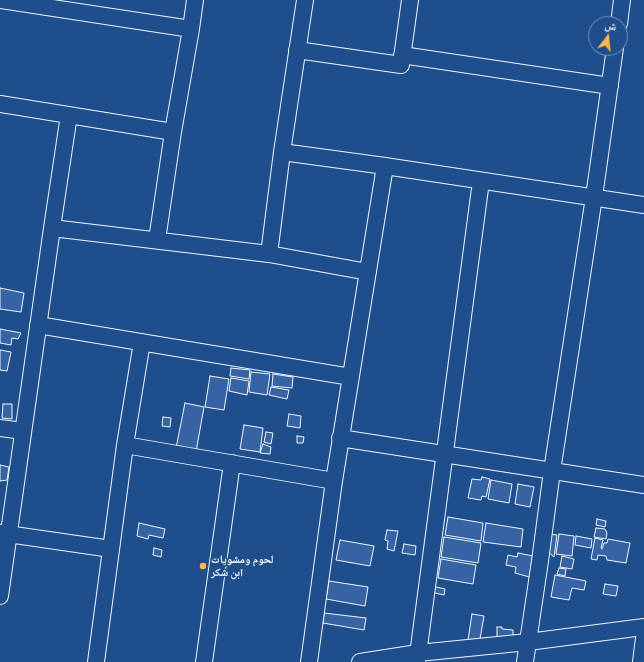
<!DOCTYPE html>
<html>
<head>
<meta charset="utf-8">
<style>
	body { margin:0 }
	#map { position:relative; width:644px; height:662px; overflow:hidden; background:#1f4e8c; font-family:"PT Sans Narrow","Noto Naskh Arabic",sans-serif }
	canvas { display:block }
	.north { position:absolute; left:588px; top:16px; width:40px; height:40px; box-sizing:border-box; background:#1f4e8c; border:1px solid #7391ba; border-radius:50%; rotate:16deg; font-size:11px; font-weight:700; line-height:16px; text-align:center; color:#f2f6ff }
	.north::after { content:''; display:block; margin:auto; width:14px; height:18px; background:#ffb74d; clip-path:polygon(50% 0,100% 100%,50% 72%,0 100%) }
</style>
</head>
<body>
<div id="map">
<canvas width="644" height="662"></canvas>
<div class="north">ش</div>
</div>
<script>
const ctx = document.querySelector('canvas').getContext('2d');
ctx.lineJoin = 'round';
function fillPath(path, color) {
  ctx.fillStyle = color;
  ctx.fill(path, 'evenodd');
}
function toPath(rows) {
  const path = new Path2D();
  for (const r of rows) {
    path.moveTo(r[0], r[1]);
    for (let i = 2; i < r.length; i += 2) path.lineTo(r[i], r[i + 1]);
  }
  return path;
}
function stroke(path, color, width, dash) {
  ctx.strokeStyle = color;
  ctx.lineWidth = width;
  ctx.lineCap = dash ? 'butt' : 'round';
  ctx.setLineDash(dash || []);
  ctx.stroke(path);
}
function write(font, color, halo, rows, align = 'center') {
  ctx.font = font + ' "PT Sans Narrow","Noto Naskh Arabic",sans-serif';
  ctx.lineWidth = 3;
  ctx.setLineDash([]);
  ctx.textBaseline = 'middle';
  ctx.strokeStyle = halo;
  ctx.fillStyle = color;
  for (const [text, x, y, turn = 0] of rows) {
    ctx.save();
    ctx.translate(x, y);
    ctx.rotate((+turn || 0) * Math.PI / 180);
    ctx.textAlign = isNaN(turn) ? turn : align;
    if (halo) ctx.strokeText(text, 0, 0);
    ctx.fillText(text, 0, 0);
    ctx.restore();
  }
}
const building = toPath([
	[0,288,24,293,21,312,0,309,0,288],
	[0,329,21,333,18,339,12,338,11,345,0,343,0,329],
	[0,350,11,352,7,371,0,370,0,350],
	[231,368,250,370,249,379,230,376,231,368],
	[251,372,270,374,267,395,249,392,251,372],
	[273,374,293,377,292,388,272,386,273,374],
	[210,376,229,379,224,410,205,407,210,376],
	[231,378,249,381,247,395,229,391,231,378],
	[271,387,289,390,287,399,269,395,271,387],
	[185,403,204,407,196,452,176,448,185,403],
	[3,404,12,404,12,419,2,418,3,404],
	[289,414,301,416,300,428,287,426,289,414],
	[163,417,171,418,170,427,162,426,163,417],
	[244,425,263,428,260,452,240,449,244,425],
	[266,432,273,433,271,444,264,442,266,432],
	[297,436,304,437,303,443,297,443,297,436],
	[263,444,271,447,270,454,260,453,263,444],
	[0,465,9,467,7,480,0,481,0,465],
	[482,477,490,479,486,497,482,496,481,500,468,498,472,479,481,480,482,477],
	[491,480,512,484,509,503,488,499,491,480],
	[518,484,534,487,530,507,515,504,518,484],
	[448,517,483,523,481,541,445,535,448,517],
	[597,519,606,521,605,527,596,525,597,519],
	[139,523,165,529,163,538,149,535,148,539,137,536,139,523],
	[486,523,523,529,521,547,483,542,486,523],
	[596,528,605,529,607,533,606,539,594,537,596,528],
	[387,530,398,531,394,551,387,549,388,541,385,540,387,530],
	[549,534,557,535,554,557,547,551,549,534],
	[559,534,574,536,572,556,556,554,559,534],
	[576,536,592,539,591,548,575,545,576,536],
	[444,537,481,543,478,563,441,557,444,537],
	[595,538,603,540,601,548,602,549,604,543,607,543,608,539,630,543,626,563,607,560,606,556,598,555,597,560,591,559,595,538],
	[340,540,374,546,370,566,336,560,340,540],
	[404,544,416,546,415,555,402,553,404,544],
	[154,548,162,550,161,557,153,555,154,548],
	[518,553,533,556,531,565,536,566,533,578,515,573,516,567,506,565,508,555,517,557,518,553],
	[562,556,574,559,572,569,560,567,562,556],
	[441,559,476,565,473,584,438,578,441,559],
	[559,568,566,569,565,576,557,574,559,568],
	[555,575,586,581,584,590,572,588,569,600,551,597,555,575],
	[329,581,368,587,365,606,326,599,329,581],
	[605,584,618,586,616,596,603,594,605,584],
	[432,586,445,589,444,595,431,592,432,586],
	[324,613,366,618,364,630,323,623,324,613],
	[472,614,484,616,480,639,468,640,472,614],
	[497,627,502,627,502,629,513,630,513,640,497,639,497,627]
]);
const minor = toPath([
	[0,0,191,29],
	[619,24,622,0],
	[297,50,401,65,410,0],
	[402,55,610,86],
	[0,104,173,132],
	[282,152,385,166,644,205],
	[52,228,269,254,368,272],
	[157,240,173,132,191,29,195,0],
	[269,254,282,152,305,0],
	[38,325,351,377],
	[0,428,23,431],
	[340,438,644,485],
	[125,445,334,481],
	[0,533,111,549],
	[0,596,52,228,69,115],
	[96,662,125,445,142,342],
	[204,662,232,463],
	[309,662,334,481,385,166],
	[360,662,418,653,528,642,644,627],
	[417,662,481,181],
	[525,662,540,561,552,471,594,197,615,48],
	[641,662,644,638]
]);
const markers = [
	[203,566,4,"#ffb74d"]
];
const poiNames = [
	["لحوم ومشويات",211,560],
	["ابن شكر",211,573]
];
fillPath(building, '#3563a3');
stroke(building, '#f2f6ff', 1);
stroke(minor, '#f2f6ff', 18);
stroke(minor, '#1f4e8c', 16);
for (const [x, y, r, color] of markers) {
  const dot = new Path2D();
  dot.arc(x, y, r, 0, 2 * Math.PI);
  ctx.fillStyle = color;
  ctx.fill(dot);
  stroke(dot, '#1f4e8c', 1.5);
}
write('bold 11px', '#f2f6ff', '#1f4e8c', poiNames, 'left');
</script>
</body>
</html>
